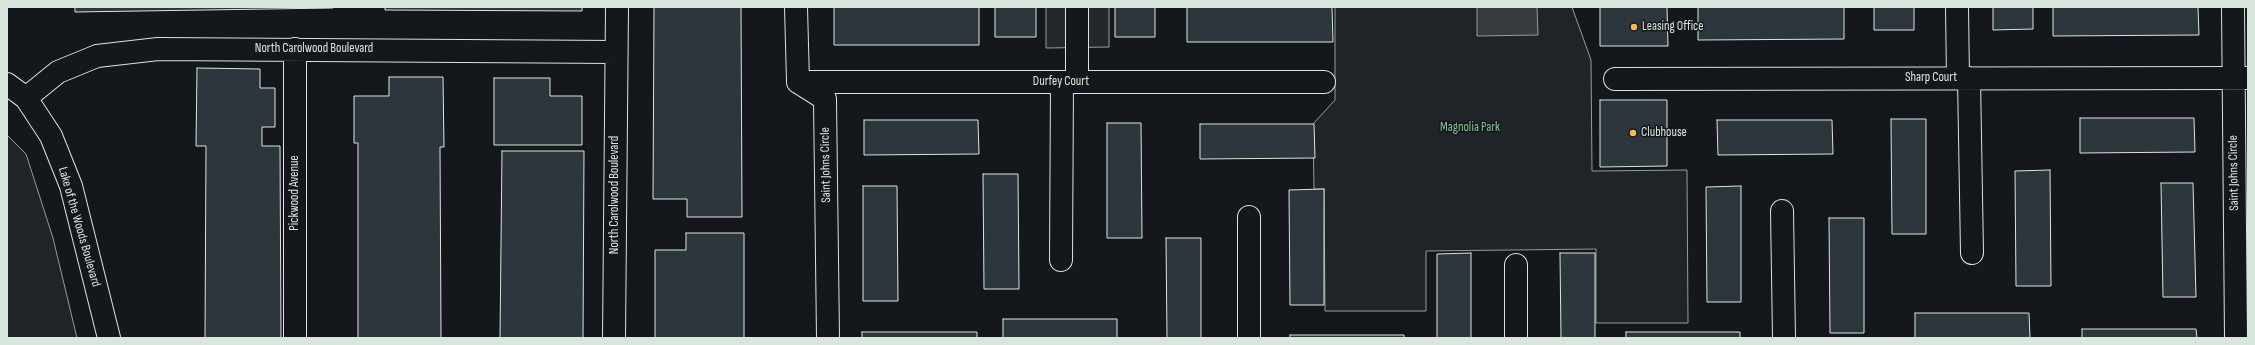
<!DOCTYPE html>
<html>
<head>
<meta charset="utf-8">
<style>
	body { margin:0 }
	#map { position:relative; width:2255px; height:345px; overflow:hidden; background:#14181c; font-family:"Sofia Sans Condensed",sans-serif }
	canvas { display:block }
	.frame { position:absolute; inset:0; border:8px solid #d8e6dc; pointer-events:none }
</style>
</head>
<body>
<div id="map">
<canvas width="2255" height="345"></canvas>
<div class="frame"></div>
</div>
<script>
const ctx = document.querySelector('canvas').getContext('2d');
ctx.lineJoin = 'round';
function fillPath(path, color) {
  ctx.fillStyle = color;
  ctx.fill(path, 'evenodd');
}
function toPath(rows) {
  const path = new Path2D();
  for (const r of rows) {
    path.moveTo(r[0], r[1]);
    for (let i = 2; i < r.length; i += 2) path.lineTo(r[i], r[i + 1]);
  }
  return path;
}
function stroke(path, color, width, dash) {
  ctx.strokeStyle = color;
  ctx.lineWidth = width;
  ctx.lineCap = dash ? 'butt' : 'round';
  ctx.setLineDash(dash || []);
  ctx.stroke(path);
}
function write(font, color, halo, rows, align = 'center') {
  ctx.font = font + ' "Sofia Sans Condensed",sans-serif';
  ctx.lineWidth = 3;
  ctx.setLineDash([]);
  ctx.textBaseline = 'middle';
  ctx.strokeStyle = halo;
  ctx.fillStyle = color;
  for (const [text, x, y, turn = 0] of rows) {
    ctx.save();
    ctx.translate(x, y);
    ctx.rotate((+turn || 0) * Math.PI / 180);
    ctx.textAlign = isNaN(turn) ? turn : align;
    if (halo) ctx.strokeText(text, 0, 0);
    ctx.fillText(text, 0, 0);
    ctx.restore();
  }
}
const green = toPath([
	[1335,7,1572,7,1591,60,1592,171,1687,170,1688,323,1596,323,1596,249,1426,251,1426,311,1325,311,1324,189,1314,189,1313,124,1335,100,1335,7],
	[7,135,26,154,53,238,77,338,7,338,7,135]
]);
const parking = toPath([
	[1046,7,1109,7,1109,47,1046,48,1046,7]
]);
const water = toPath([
	[1477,7,1537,7,1538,35,1477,36,1477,7]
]);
const building = toPath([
	[75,7,333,7,333,8,75,12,75,7],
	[385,7,582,7,582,11,385,10,385,7],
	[654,7,741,7,742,217,687,217,687,199,653,199,654,7],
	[834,7,979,7,979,45,834,45,834,7],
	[995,7,1036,7,1036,37,995,37,995,7],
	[1115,7,1155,7,1155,37,1115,37,1115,7],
	[1187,7,1332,7,1333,42,1187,42,1187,7],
	[1600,7,1667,7,1668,46,1600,46,1600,7],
	[1698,7,1844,7,1844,39,1698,40,1698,7],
	[1874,7,1914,7,1914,30,1874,30,1874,7],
	[1993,7,2033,7,2033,29,1993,30,1993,7],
	[2053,7,2198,7,2199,35,2053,36,2053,7],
	[197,68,260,69,260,88,275,88,275,127,262,127,262,146,280,146,281,338,205,338,206,146,196,146,197,68],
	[389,77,443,77,444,147,440,147,441,338,358,338,358,143,354,143,354,96,389,96,389,77],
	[494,78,550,78,550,96,582,96,582,145,494,145,494,78],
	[1600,100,1667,100,1667,166,1600,167,1600,100],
	[2080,118,2194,118,2195,152,2080,153,2080,118],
	[1891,119,1926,119,1926,234,1892,234,1891,119],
	[864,120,978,120,979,154,864,155,864,120],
	[1717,120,1832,120,1833,154,1718,155,1717,120],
	[1107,123,1141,123,1142,238,1107,238,1107,123],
	[1200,124,1314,124,1315,158,1200,159,1200,124],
	[502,151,584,151,583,338,500,338,502,151],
	[2050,170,2051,286,2016,286,2015,171,2050,170],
	[983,174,1018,174,1019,289,984,289,983,174],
	[2161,183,2193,183,2196,297,2163,297,2161,183],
	[863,186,897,186,898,301,863,301,863,186],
	[1741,186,1741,302,1707,302,1706,187,1741,186],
	[1324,189,1324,305,1290,305,1289,190,1324,189],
	[1829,218,1864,218,1864,333,1830,333,1829,218],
	[686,233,744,233,744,338,655,338,655,250,686,250,686,233],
	[1166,238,1201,238,1201,338,1167,338,1166,238],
	[1471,253,1471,338,1437,338,1437,254,1471,253],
	[1560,253,1595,253,1595,338,1561,338,1560,253],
	[1915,313,2029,313,2030,338,1915,338,1915,313],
	[1003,319,1117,319,1117,338,1003,338,1003,319],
	[2082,329,2196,329,2197,338,2082,338,2082,329],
	[862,332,977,332,977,338,862,338,862,332],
	[1626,332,1740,332,1740,338,1626,338,1626,332],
	[1290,335,1404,335,1404,338,1290,338,1290,335]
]);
const minor = toPath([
	[796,7,798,82],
	[1077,7,1077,82],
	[1957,7,1958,78],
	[2233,7,2236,338],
	[1969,78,1972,253],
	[1615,79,2248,78],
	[798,82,1324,82],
	[798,82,825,99,828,338],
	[7,84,26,98,51,136,71,186,109,338],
	[26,98,58,72,97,56,158,49,616,52],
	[1782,211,1784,338],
	[1249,217,1249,338],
	[1061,260,1062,82],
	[1516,265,1516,338],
	[295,338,295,49],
	[614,338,617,7]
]);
const markers = [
	[1634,27,4,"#ffb74d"],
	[1633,133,4,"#ffb74d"]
];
const poiNames = [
	["Leasing Office",1642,27],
	["Clubhouse",1641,133]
];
const streetNames = [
	["North Carolwood Boulevard",314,49],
	["Sharp Court",1931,78],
	["Durfey Court",1061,82],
	["Saint Johns Circle",826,165,-91],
	["Saint Johns Circle",2234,173,-91],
	["Pickwood Avenue",295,193,-90],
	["North Carolwood Boulevard",615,195,-90],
	["Lake of the Woods Boulevard",79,227,74]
];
const parkNames = [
	["Magnolia Park",1470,128]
];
fillPath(green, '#202428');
stroke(green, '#939e99', 1);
fillPath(parking, '#24282b');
stroke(parking, '#939e99', 1);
fillPath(water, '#363b3e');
stroke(water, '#939e99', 1);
fillPath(building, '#2c363c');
stroke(building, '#d8e6dc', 1);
stroke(minor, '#d8e6dc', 24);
stroke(minor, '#14181c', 22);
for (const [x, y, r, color] of markers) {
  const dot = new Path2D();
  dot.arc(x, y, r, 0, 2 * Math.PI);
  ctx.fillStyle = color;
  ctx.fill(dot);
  stroke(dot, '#14181c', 1.5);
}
write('13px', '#d8e6dc', '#14181c', poiNames, 'left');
write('13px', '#d8e6dc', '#14181c', streetNames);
write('13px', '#8ac095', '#14181c', parkNames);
</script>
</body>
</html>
